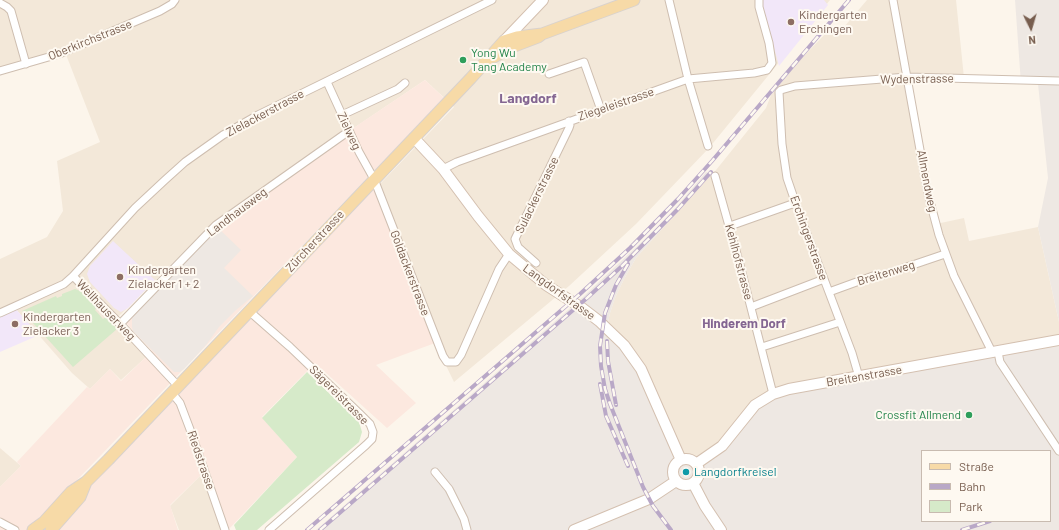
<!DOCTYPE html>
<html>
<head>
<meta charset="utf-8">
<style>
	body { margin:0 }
	#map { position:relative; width:1059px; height:530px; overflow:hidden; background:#fcf5eb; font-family:Barlow,sans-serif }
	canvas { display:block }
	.legend { position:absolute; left:921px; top:450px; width:130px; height:72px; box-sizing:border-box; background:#fef9f1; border:1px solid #c8bbb0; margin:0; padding:5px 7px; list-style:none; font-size:12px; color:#775d4e }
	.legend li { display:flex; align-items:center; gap:8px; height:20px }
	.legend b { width:20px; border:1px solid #c8bbb0 }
	.north { position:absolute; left:1011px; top:8px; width:40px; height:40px; -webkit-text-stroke:3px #fef9f1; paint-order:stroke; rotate:175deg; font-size:11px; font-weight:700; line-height:16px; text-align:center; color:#775d4e }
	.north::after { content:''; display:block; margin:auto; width:14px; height:18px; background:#775d4e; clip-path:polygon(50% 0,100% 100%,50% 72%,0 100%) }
</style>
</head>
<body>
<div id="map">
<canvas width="1059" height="530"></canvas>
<ul class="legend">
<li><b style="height:5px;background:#f7daa7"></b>Straße</li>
<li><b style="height:5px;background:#b9a8c7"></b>Bahn</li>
<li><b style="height:11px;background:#d6eac9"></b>Park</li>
</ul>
<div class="north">N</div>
</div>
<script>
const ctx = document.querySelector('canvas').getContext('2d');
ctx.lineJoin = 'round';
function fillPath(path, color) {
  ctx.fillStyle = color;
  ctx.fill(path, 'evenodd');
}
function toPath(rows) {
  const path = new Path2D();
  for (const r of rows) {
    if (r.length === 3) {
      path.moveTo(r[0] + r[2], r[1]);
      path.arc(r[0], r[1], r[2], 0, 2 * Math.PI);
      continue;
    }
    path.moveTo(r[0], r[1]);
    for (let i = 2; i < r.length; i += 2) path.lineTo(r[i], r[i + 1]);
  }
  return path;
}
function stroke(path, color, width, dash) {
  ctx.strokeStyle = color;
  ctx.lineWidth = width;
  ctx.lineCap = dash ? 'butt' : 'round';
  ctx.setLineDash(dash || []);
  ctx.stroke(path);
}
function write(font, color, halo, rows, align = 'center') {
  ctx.font = font + ' Barlow,sans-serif';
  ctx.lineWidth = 4;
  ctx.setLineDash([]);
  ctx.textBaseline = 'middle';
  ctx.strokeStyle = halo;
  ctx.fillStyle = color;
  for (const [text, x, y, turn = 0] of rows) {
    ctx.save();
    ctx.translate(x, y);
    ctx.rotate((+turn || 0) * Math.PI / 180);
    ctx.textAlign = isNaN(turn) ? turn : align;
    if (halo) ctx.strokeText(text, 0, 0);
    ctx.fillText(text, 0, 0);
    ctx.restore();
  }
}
const residential = toPath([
	[0,0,830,0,709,148,636,224,569,286,454,382,435,343,380,184,454,107,425,80,213,223,114,321,146,357,121,380,110,369,90,389,72,373,14,307,0,313,0,259,47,237,63,211,57,161,100,142,65,52,0,71],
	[867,0,956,0,964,78,907,77,936,224,964,218,969,241,1038,227,1059,322,1059,336,739,425,696,464,681,460,607,327,610,313,615,298,624,279,636,258,711,174,712,175,766,108,771,95,799,61,830,29,844,27],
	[0,448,21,466,0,487],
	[202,474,222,530,179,530,170,506]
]);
const commercial = toPath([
	[425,80,444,98,29,530,0,530,0,487,21,466,17,462,87,387,90,389,110,369,121,381,152,351,125,322,216,226,349,131],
	[374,179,435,343,376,365,416,403,387,428,315,363,262,417,297,457,229,529,207,469,170,505,178,530,45,530]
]);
const industrial = toPath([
	[1015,0,1059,0,1059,322,1038,227,1048,178,1038,84,1021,84],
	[706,172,711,174,636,258,624,279,615,298,610,313,607,327,624,345,681,460,696,464,770,391,1059,336,1059,530,316,530,583,297,667,218],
	[922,451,1050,451,1050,521,922,521],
	[218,228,241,250,224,268,253,296,236,310,219,327,206,345,184,369,180,372,174,372,133,331,132,327,132,318,134,314]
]);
const education = toPath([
	[761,0,824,0,828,5,779,66],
	[113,241,155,280,128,308,121,312,114,308,90,282,87,274,90,266],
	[14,307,39,335,0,352,0,313]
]);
const green = toPath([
	[75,289,80,291,97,307,95,310,103,319,106,317,117,329,73,367,22,311,56,296,57,298,62,296,62,294],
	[307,372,359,422,362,432,359,442,257,530,236,530,234,525,297,457,262,418]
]);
const street = toPath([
	[669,0,688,79,708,146],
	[893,0,928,194,939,235,954,276,990,348,991,353],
	[0,3,7,7,11,11,26,64],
	[0,71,59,54,160,11,172,4,175,0],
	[549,74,584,62,601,110],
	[327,82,359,152,374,179,443,356,447,362,456,362,461,355,499,269,509,254],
	[342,115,398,89,405,83],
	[443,169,457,162,688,79,754,73,767,70,772,63,769,43,759,7,759,0],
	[715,176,740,265,773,394],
	[730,226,795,203],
	[536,263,518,247,515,239,569,128,570,125,569,121],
	[73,276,123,327,178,386],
	[829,292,873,276,883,275,945,254],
	[751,307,824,279],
	[249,311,290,347,360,414,370,424,373,432,372,439,366,445,269,530],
	[0,313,64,284,73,276,135,208,165,180,185,162,223,135,258,115,492,0],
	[120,324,216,225,349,131],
	[762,347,840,322],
	[998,352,1000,362,1059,451],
	[859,377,852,353,799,213,787,178,782,144,779,92,781,90,795,86,907,77,1059,81],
	[172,393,180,403,191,432,225,530],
	[435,472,449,489,464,519,467,530],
	[0,522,15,530]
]);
const secondary = toPath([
	[504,41,543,0],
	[414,138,443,169,478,216,509,254,546,285,582,308,599,321,624,345,641,369,681,460],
	[686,472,13],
	[696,464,722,446,755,405,773,394,789,389,1059,340],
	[693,483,705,506,721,530],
	[574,530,649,499,676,481]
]);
const primary = toPath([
	[494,57,509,48,538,37,542,34,634,0],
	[33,530,44,522,71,492,86,482,108,460,471,78,504,41,517,37,542,34],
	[51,530,80,497,86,482]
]);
const rail = toPath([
	[628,264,616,285,605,313,600,346,601,366,605,389,610,404,643,487,653,506,671,530],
	[607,341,608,361,616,405],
	[600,384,606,416,628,466],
	[307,530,580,294,630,248,678,199,712,161,849,0],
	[320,530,587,298,622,266,678,209,711,172],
	[962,530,990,521]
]);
const markers = [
	[791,22,4,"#8d6e63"],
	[463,60,4,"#2e9e5b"],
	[120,277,4,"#8d6e63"],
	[15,324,4,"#8d6e63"],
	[969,415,4,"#2e9e5b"],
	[686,472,4,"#0f9aa8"]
];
const educationNames = [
	["Kindergarten",799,15],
	["Erchingen",799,29],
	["Kindergarten",128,270],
	["Zielacker 1 + 2",128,284],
	["Kindergarten",23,317],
	["Zielacker 3",23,331]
];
const streetNames = [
	["Oberkirchstrasse",90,40,-22],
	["Wydenstrasse",917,79,-1],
	["Ziegeleistrasse",616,104,-19],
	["Zielackerstrasse",265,113,-28],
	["Zielweg",349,131,65],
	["Allmendweg",927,181,79],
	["Sulackerstrasse",537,195,-64],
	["Landhausweg",237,212,-37],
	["Erchingerstrasse",809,238,70],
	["Zürcherstrasse",315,241,-47],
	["Kehlhofstrasse",739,262,75],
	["Goldackerstrasse",410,273,69],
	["Breitenweg",886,273,-17],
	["Langdorfstrasse",559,292,36],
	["Wellhauserweg",106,310,46],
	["Breitenstrasse",864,376,-10],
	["Sägereistrasse",339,395,45],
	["Riedstrasse",201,460,71]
];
const leisureNames = [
	["Yong Wu",471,53],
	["Tang Academy",471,67],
	["Crossfit Allmend",961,415,"right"]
];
const cultureNames = [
	["Langdorfkreisel",694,472]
];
const neighbourhoodNames = [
	["Hinderem Dorf",744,324]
];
const quarterNames = [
	["Langdorf",528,98]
];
fillPath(residential, '#f3e8d9');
fillPath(commercial, '#fce8df');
fillPath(industrial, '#eee8e3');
fillPath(education, '#f2e7f9');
fillPath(green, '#d6eac9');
stroke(street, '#cebeb0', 9);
stroke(secondary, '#d4c0b0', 12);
stroke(primary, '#d9d2cd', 13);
stroke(street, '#fff', 7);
stroke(secondary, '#fff', 10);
stroke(primary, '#f7daa7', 11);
stroke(rail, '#b9a8c7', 4);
stroke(rail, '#fef9f1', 2.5, [8]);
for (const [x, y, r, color] of markers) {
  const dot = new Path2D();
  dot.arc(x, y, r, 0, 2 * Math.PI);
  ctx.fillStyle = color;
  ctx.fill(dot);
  stroke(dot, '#fef9f1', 1.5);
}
write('12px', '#785e54', '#fef9f1', educationNames, 'left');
write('12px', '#775d4e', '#fef9f1', streetNames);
write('12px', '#27864d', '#fef9f1', leisureNames, 'left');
write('12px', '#0d838f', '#fef9f1', cultureNames, 'left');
write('bold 13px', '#846692', '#fef9f1', neighbourhoodNames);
write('bold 14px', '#846692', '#fef9f1', quarterNames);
</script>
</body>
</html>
